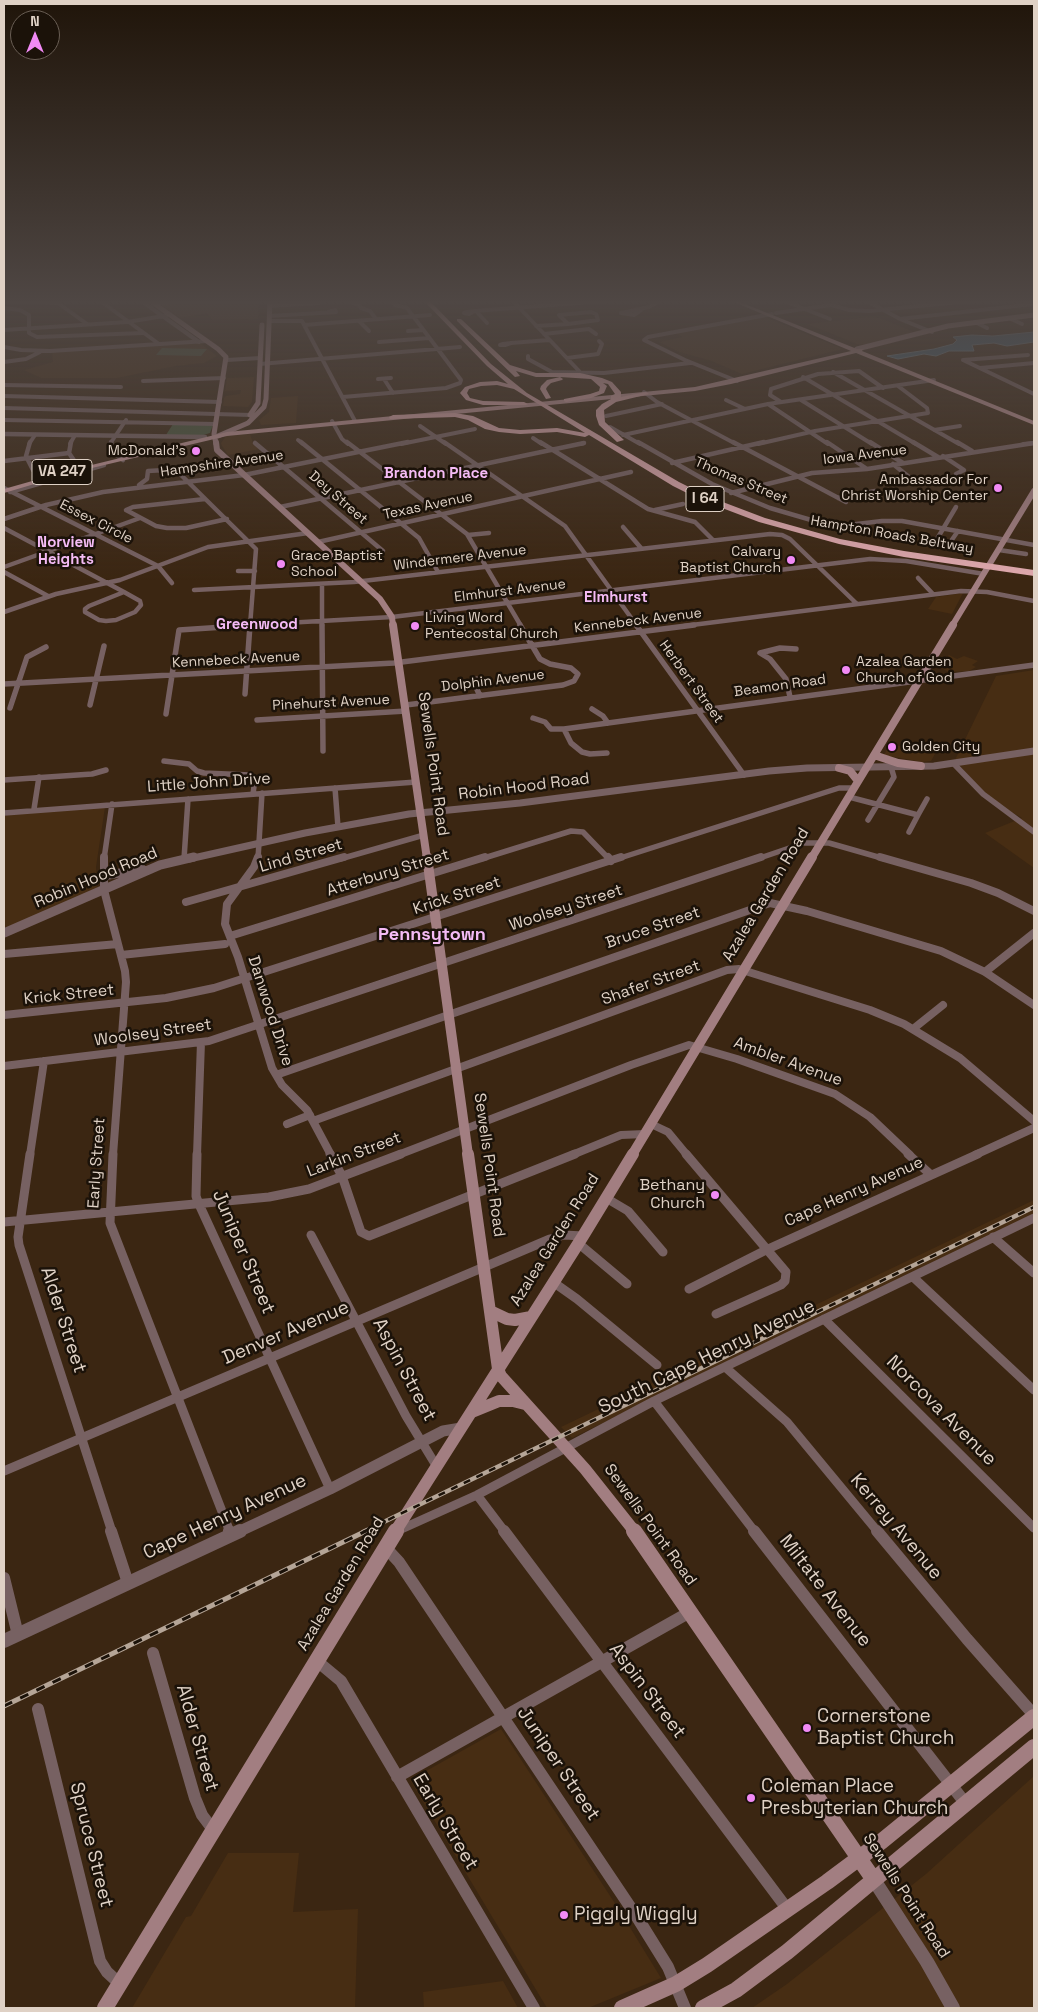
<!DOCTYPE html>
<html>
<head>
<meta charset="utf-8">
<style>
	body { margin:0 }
	#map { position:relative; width:1038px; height:2012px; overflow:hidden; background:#3b2612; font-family:"Space Grotesk",sans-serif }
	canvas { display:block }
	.frame { position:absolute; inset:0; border:5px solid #dfd1c5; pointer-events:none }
	.north { position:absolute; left:10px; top:10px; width:50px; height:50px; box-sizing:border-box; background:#1b1209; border:1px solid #695e54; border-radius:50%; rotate:0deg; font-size:14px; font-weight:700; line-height:20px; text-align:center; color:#dfd1c5 }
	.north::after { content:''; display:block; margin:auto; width:18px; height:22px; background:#f18af5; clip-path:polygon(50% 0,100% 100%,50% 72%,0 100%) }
</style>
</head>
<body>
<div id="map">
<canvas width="1038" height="2012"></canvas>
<div class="frame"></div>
<div class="north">N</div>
</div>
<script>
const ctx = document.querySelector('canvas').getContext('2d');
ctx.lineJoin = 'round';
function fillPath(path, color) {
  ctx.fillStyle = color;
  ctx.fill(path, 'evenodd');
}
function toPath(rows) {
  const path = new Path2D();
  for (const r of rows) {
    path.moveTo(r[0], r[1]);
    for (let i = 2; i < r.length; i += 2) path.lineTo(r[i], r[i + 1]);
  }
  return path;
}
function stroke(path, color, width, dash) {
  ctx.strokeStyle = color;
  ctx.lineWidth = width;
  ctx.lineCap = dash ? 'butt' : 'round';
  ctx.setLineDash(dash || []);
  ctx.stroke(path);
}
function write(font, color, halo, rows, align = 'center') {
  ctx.font = font + ' "Space Grotesk",sans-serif';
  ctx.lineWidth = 5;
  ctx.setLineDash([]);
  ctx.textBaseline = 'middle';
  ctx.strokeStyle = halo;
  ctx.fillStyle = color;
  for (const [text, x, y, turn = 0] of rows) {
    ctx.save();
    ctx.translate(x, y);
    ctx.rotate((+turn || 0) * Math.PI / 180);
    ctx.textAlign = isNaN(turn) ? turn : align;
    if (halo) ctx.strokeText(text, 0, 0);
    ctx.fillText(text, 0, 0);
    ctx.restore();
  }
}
const built = toPath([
	[259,300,258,319,212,320,207,313,180,318,158,303],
	[765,317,843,349,742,374,709,360,679,352,659,342,682,337,676,333],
	[867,317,880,318,914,332,865,345,857,344,807,324],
	[200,343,217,356,204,363,176,366,117,378,41,378,24,370,53,362,52,352],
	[254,377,252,402,248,407,223,406,224,398,226,396,240,394,241,390,225,391,227,378],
	[298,396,296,423,261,425,259,420,269,412,271,398],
	[250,434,253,443,260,449,228,455,222,446,221,443,226,436],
	[963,593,952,614,928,609,936,597],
	[949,655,957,659,964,656,978,661,972,665,976,667,969,671,949,672,939,667,938,664],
	[1034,670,1034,868,985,833,1022,818,999,805,976,784,955,760,996,676],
	[890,744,935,754,931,761,922,762,884,755],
	[105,807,96,867,97,889,31,919,4,928,4,814],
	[1034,1200,1034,1214,572,1438,561,1427],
	[501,1729,618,1908,661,1978,588,2008,547,2008,410,1780],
	[1034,1776,1034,2008,752,2008,787,1984,926,1874],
	[228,1853,299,1853,293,1912,358,1909,355,2008,132,2008,186,1917,191,1916],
	[503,1981,518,2008,424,2008,423,1992]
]);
const green = toPath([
	[162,348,207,349,201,356,156,355],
	[173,424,213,425,210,433,200,436,166,435]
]);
const water = toPath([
	[1034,332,1034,342,1007,346,994,343,972,345,974,351,949,351,936,356,924,354,898,359,887,356,934,349,953,344,957,340,953,337,972,335,993,336,1034,332]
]);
const minorFar5 = toPath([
	[99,300,159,344],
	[140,300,199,342],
	[512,300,580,372],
	[782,300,830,319],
	[865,300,900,319,932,332],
	[4,301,58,303,87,324],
	[357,301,358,304,350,302,357,301],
	[154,303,226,300],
	[358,304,361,308,370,311,376,319],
	[269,306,319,303],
	[4,308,20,310,29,315,29,333,37,337,143,333],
	[641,310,634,315,621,313,649,307,661,300],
	[474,311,605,301],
	[474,311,469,314,464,313,467,312,474,311],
	[476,311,487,323],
	[591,312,596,314,598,320,568,324,559,315,591,312],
	[776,313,831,305,849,310,869,311,979,300],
	[269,316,336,312,335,310,328,312],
	[1009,318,1022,324],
	[900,319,1034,304],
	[269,321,302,321,355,421],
	[359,321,369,331],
	[975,322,987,328],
	[304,325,430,315],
	[536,326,568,324],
	[4,330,127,322,170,315],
	[408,331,423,330],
	[544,334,589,329,596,334],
	[379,342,429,338],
	[511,343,549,340],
	[511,343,505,345,500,345,503,344,511,343],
	[4,347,21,350,50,351,207,341],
	[1028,355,963,360,1034,394],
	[528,356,528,359,552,372,604,373,690,363],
	[567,358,598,354,602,344,599,341],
	[227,360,260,358],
	[4,362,26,359,40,352],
	[260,364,460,347],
	[980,368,1034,363],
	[833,372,959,444],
	[803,377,916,444],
	[378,379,391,378],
	[384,379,393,393],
	[143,381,224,378],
	[737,381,685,360,644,340,648,337,772,314],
	[4,385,121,387],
	[644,392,657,402,736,444],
	[4,396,220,402],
	[343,397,446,388,460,383,461,380,407,308,395,305,392,301],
	[726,400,745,409],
	[801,400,872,444],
	[781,402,770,395,771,389,818,374,859,371,883,388],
	[768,404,828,444],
	[4,408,251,415],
	[606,416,662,404],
	[4,420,216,424],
	[332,421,342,439,348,444],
	[420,426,446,444],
	[610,427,640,444],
	[934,430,960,426],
	[623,435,768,404,934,380],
	[533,438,542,444],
	[298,440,303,444],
	[29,444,35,435],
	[70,444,75,435],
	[110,444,126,420],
	[401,444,475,429],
	[581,444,584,443],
	[758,444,815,431,928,413,927,408,898,386],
	[1023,444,1034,443]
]);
const minorFar4 = toPath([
	[30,442,26,456,33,470,44,479],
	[71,442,69,453,75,462,84,468],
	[111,442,113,452,123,460],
	[301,442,419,538,438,572],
	[347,442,467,534,521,626],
	[444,442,565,526,637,626],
	[540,442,648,509,695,522,713,540],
	[638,442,712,484,770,508,818,522,840,526,882,521,902,521,1034,545],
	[733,442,846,502],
	[827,442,867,469],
	[870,442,903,463],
	[913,442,938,457],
	[957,442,972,451],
	[255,443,383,551],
	[943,456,964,470,956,474],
	[4,461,69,453],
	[672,463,764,442],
	[893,464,914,481],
	[139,485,147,479,148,471,165,470,179,473,256,549,250,626],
	[4,488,158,566,172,583],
	[10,492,104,465],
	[731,493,812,473,867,469,1034,443],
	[838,498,875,491],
	[205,499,133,507,126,510,156,526,167,528,186,528,227,519],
	[280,507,584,443],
	[655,510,683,504],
	[4,519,46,505,103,492,244,475,408,442],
	[623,527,641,548],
	[4,528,124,592],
	[468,535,489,533],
	[937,539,956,507],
	[318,542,631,472],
	[949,544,958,531],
	[999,550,1026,554],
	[4,567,140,518],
	[238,571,255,571],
	[4,572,48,596],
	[918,578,933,594],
	[322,584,322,626],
	[194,590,354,582,770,534,782,535,790,539,857,604],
	[124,592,140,601,141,605,135,612,116,620,106,621,99,620,85,612,85,609,89,606,124,592],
	[4,612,56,594,120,580,208,547,308,533],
	[232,626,392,617,870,559,906,561,984,574],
	[684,626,961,591,987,592,1034,601]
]);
const minorFar3 = toPath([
	[322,625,323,751],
	[636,625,744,775],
	[477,679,475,685,480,696],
	[4,684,394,663,694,625],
	[245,694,250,625],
	[790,697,786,679,770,659,760,653,780,648,796,649],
	[90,705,104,646],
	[406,705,563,685,574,681,578,674,571,668,550,664,540,659,520,625],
	[10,708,27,657,46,647],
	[592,709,603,716,608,723],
	[166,714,179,630,254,625],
	[533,718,545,722,551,729,564,729,1034,665],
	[257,720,406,711],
	[564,729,571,743,582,752,590,754,607,753],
	[164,761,189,764,197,771,204,773,250,775,255,779,253,794],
	[953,763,983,794,1034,832],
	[4,780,92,774,106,770],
	[335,788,338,827],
	[849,797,918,815,909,832],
	[34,809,39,777],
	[4,813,416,782],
	[918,815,927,799],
	[868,820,894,777,891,767],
	[104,859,112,804],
	[184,859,188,799],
	[258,859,262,793],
	[340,859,424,835],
	[481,859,571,831,583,832,609,859],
	[617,859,839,788,854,788],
	[757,859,804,843,829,843,885,859]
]);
const minorFar2 = toPath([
	[104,857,104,890,125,971,126,982,113,1155],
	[258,857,254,867,227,904,225,924,238,957,272,1068,282,1085,307,1110,331,1155],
	[608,857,611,861],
	[880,857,971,883,998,893,1034,911],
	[186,902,344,857],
	[230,936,485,857],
	[4,954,118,944],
	[121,955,225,944],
	[985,972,1034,933],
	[4,1015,166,998,214,988,621,857],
	[913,1029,943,1005],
	[4,1066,209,1041,761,857],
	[276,1075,770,903,807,911,941,951,985,972,1034,1005],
	[313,1121,727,970,739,969,870,1010,904,1024,960,1058,1034,1121],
	[287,1124,310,1115],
	[651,1124,668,1132,687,1155],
	[30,1155,44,1061],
	[197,1155,201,1042],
	[398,1155,631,1065,689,1045,737,1059,835,1094,870,1117,910,1155],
	[572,1155,621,1135,645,1134],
	[975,1155,1034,1128]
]);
const minorFar1 = toPath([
	[30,1154,18,1237,19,1245,112,1532],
	[113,1154,110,1223,230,1532],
	[197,1154,196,1196,198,1202,330,1489],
	[330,1154,342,1176,361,1232,369,1236,575,1154],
	[686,1154,786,1272,785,1281,781,1285,716,1314],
	[908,1154,931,1175],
	[606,1198,628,1211,663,1252],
	[4,1222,269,1197,309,1189,401,1154],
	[311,1235,406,1416,437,1467],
	[993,1237,1034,1273],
	[578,1243,627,1284],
	[913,1277,1034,1390],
	[553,1282,577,1299,657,1365],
	[689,1289,768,1249,978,1154],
	[824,1319,1034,1528],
	[725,1367,787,1422,878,1532],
	[654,1401,755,1532],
	[4,1471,550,1239,564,1235,583,1236],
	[477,1495,505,1532],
	[397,1531,477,1495,654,1401,1034,1218]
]);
const minor = toPath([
	[111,1531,128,1583],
	[229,1531,231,1535],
	[504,1531,788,1910],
	[754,1531,966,1804],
	[877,1531,967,1639,1034,1715],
	[386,1548,399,1562,637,1917,668,1967,685,2008],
	[4,1578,18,1635],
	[153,1653,195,1798,202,1815,214,1831],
	[317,1661,341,1681,534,2008],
	[38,1709,100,1961,107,1972,120,1984],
	[397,1777,690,1612]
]);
const tertiaryFar4 = toPath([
	[4,434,205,437]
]);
const tertiaryFar3 = toPath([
	[189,859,305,833,409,814,520,803,769,771,807,768,934,766,1034,751]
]);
const tertiaryFar2 = toPath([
	[103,876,142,869],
	[4,933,160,865,194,857]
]);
const tertiaryFar1 = toPath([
	[238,1532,330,1489,443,1431,461,1428]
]);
const tertiary = toPath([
	[4,1641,240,1531],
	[874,1880,927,1962,953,2008]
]);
const secondaryFar5 = toPath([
	[149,300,218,349,226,357,214,434,216,444],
	[857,349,948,326,1034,315],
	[250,415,258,403,262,325],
	[218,436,248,423,264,407,266,399,270,300]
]);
const secondaryFar4 = toPath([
	[216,442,217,450,380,599,392,617,393,626],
	[952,626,1034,491]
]);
const secondaryFar3 = toPath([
	[393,625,427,859],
	[874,755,898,763,921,766],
	[839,768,850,771,858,781],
	[811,859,953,625]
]);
const secondaryFar2 = toPath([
	[427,857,468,1155],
	[632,1155,812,857]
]);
const secondaryFar1 = toPath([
	[468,1154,498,1369,501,1376,585,1469,635,1532],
	[490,1311,507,1319,515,1320,531,1317],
	[472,1412,499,1401,513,1401,525,1404],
	[395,1532,583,1236,633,1154]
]);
const secondary = toPath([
	[634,1531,874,1880],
	[105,2008,396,1531],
	[622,2008,676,1984,707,1965,827,1882,882,1841,1034,1717],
	[703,2008,736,1990,787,1952,1034,1747]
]);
const primary = toPath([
	[729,300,735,300,857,349,863,349,862,351,1034,421,1034,425,856,353,731,384,695,391,227,436,75,472,4,493,4,489,71,470,227,432,695,387,851,351,729,300]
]);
const motorway = toPath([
	[423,300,429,300,491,364,527,393,679,482,707,496,765,518,840,539,904,551,1034,570,1034,576,904,557,839,544,759,522,701,500,673,486,589,435,585,437,557,432,520,434,499,432,485,429,468,420,455,417,390,419,389,417,393,415,455,413,473,416,499,428,520,430,557,428,585,433,514,389,497,385,481,386,469,389,467,393,470,398,483,401,524,402,528,404,526,405,483,405,466,400,460,393,465,387,480,382,497,381,508,384,487,366,423,300],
	[457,319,461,319,510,365,536,373,580,373,602,378,612,382,621,392,621,397,646,392,649,394,616,402,604,410,605,422,624,440,617,442,599,425,596,416,596,410,602,404,611,399,611,396,615,394,608,384,603,383,607,386,604,393,591,398,566,402,564,401,564,399,590,394,599,391,600,387,591,379,560,377,563,379,562,380,551,383,547,387,546,389,551,398,546,399,540,389,541,386,547,380,560,377,536,377,516,371,520,376,515,377,457,321,457,319]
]);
const railFar1 = toPath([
	[363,1532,1034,1207]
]);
const rail = toPath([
	[4,1706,366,1531]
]);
const markers = [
	[196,451,5,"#f18af5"],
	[998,488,5,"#f18af5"],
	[791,560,5,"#f18af5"],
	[281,564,5,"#f18af5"],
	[415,626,5,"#f18af5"],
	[846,670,5,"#f18af5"],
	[892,747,5,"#f18af5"],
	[715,1195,5,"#f18af5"],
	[807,1728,5,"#f18af5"],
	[751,1798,5,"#f18af5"],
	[564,1915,5,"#f18af5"]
];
const farPoinames = [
	["McDonald's",186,451,"right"],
	["Ambassador For",988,480,"right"],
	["Christ Worship Center",988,496,"right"],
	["Calvary",781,552,"right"],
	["Baptist Church",781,568,"right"],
	["Grace Baptist",291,556],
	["School",291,572],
	["Living Word",425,618],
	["Pentecostal Church",425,634],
	["Azalea Garden",856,662],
	["Church of God",856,678],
	["Golden City",902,747]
];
const farStreetnames = [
	["Iowa Avenue",865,455,-7],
	["Hampshire Avenue",222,464,-8],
	["Thomas Street",741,481,23],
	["Dey Street",338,498,41],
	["Texas Avenue",428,506,-12],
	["Essex Circle",96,522,27],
	["Hampton Roads Beltway",892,535,10],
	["Windermere Avenue",460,558,-7],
	["Elmhurst Avenue",510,591,-7],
	["Kennebeck Avenue",638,621,-7],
	["Kennebeck Avenue",236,660,-3],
	["Dolphin Avenue",493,681,-7],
	["Herbert Street",691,682,54],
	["Beamon Road",780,686,-8],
	["Pinehurst Avenue",331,703,-3]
];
const shields = [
	[62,472,60],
	[705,499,38]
];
const shieldNames = [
	["VA 247",62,472],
	["I 64",705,499]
];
const farNeighbourhoodnames = [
	["Brandon Place",436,474],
	["Norview",66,543],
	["Heights",66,560],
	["Elmhurst",616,598],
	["Greenwood",257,625]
];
const streetNames = [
	["Sewells Point Road",433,764,82],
	["Little John Drive",209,783,-4],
	["Robin Hood Road",524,787,-7],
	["Lind Street",301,856,-16],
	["Atterbury Street",388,873,-17],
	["Robin Hood Road",96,878,-23],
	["Azalea Garden Road",766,895,-59],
	["Krick Street",457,896,-18],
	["Woolsey Street",566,908,-18],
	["Bruce Street",653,928,-19],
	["Shafer Street",651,983,-20],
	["Krick Street",69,995,-6],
	["Danwood Drive",270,1011,72],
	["Woolsey Street",153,1033,-8],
	["Ambler Avenue",788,1062,20],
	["Larkin Street",354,1155,-21],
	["Early Street",97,1163,-86],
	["Sewells Point Road",489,1165,82],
	["Cape Henry Avenue",854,1192,-24],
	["Azalea Garden Road",555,1240,-58],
	["Sewells Point Road",650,1525,54],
	["Azalea Garden Road",341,1584,-59],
	["Sewells Point Road",906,1896,57]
];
const poiNames = [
	["Bethany",705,1186],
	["Church",705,1204]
];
const neighbourhoodNames = [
	["Pennsytown",432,935]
];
const nearStreetnames = [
	["Juniper Street",243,1252,67],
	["Alder Street",63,1320,72],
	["Denver Avenue",286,1333,-23],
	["South Cape Henry Avenue",707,1357,-26],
	["Aspin Street",404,1370,62],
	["Norcova Avenue",941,1411,45],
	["Cape Henry Avenue",225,1517,-25],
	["Kerrey Avenue",896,1527,50],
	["Miltate Avenue",825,1591,52],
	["Aspin Street",647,1691,53],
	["Alder Street",197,1738,74],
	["Juniper Street",558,1764,56],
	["Early Street",445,1822,59],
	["Spruce Street",91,1845,76]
];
const nearPoinames = [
	["Cornerstone",817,1717],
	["Baptist Church",817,1739],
	["Coleman Place",761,1787],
	["Presbyterian Church",761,1809],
	["Piggly Wiggly",574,1915]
];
fillPath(built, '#472d13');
fillPath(green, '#49563c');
fillPath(water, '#3c6883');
stroke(water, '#6d8897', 1);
stroke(minorFar5, '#776162', 4);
stroke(minorFar4, '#776162', 4.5);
stroke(minorFar3, '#776162', 5.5);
stroke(minorFar2, '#776162', 8);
stroke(minorFar1, '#776162', 9);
stroke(minor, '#776162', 12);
stroke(tertiaryFar4, '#776162', 4.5);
stroke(tertiaryFar3, '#776162', 7);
stroke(tertiaryFar2, '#776162', 9);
stroke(tertiaryFar1, '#776162', 11);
stroke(tertiary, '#776162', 14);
stroke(secondaryFar5, '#a27e81', 5);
stroke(secondaryFar4, '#a27e81', 6);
stroke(secondaryFar3, '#a27e81', 8);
stroke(secondaryFar2, '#a27e81', 10);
stroke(secondaryFar1, '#a27e81', 12);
stroke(secondary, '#a27e81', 16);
fillPath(primary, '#c39598');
fillPath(motorway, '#e0a9ae');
stroke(railFar1, '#b5a597', 4.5);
stroke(rail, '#b5a597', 5);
stroke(railFar1, '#1b1209', 2.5, [7]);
stroke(rail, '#1b1209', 3, [9]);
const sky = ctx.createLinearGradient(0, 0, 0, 581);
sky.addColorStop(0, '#20150a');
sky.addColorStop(0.52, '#4f4744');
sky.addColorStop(1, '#4f474400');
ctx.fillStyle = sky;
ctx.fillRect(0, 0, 1038, 581);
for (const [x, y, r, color] of markers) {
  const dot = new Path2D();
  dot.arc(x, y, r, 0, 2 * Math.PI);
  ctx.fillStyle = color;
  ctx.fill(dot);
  stroke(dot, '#1b1209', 2);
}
write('14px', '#dfd1c5', '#1b1209', farPoinames, 'left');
write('14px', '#dfd1c5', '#1b1209', farStreetnames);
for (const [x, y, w] of shields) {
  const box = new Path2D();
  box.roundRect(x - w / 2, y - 12.5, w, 25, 4);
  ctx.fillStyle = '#1b1209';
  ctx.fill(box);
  stroke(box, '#dfd1c5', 1);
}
write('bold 15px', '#dfd1c5', null, shieldNames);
write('bold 15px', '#f4bbf5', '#1b1209', farNeighbourhoodnames);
write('16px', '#dfd1c5', '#1b1209', streetNames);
write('16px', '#dfd1c5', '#1b1209', poiNames, 'right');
write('bold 18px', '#f4bbf5', '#1b1209', neighbourhoodNames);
write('19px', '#dfd1c5', '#1b1209', nearStreetnames);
write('19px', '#dfd1c5', '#1b1209', nearPoinames, 'left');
</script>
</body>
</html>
